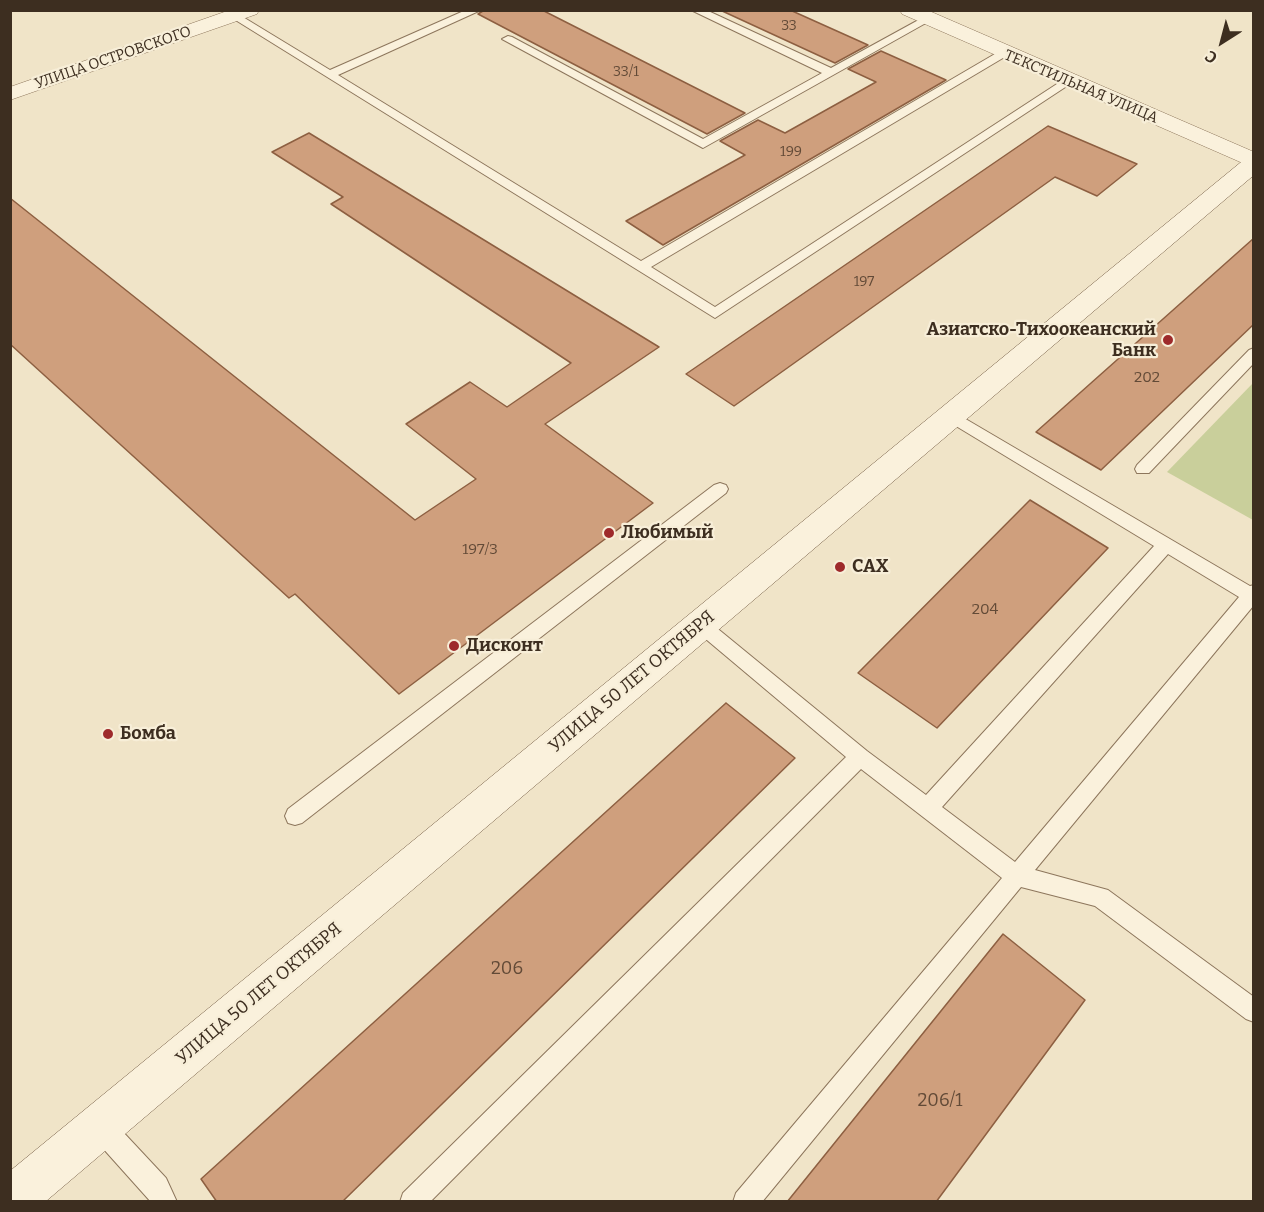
<!DOCTYPE html>
<html>
<head>
<meta charset="utf-8">
<style>
	body { margin:0 }
	#map { position:relative; width:1264px; height:1212px; overflow:hidden; background:#f0e4c8; font-family:Bitter,serif }
	canvas { display:block }
	.frame { position:absolute; inset:0; border:12px solid #3d2e20; pointer-events:none }
	.north { position:absolute; left:1192px; top:12px; width:60px; height:60px; -webkit-text-stroke:4px #f7eed8; paint-order:stroke; rotate:216deg; font-size:16px; font-weight:700; line-height:24px; text-align:center; color:#3d2e20 }
	.north::after { content:''; display:block; margin:auto; width:21px; height:27px; background:#3d2e20; clip-path:polygon(50% 0,100% 100%,50% 72%,0 100%) }
</style>
</head>
<body>
<div id="map">
<canvas width="1264" height="1212"></canvas>
<div class="frame"></div>
<div class="north">С</div>
</div>
<script>
const ctx = document.querySelector('canvas').getContext('2d');
ctx.lineJoin = 'round';
function fillPath(path, color) {
  ctx.fillStyle = color;
  ctx.fill(path, 'evenodd');
}
function toPath(rows) {
  const path = new Path2D();
  for (const r of rows) {
    path.moveTo(r[0], r[1]);
    for (let i = 2; i < r.length; i += 2) path.lineTo(r[i], r[i + 1]);
  }
  return path;
}
function stroke(path, color, width, dash) {
  ctx.strokeStyle = color;
  ctx.lineWidth = width;
  ctx.lineCap = dash ? 'butt' : 'round';
  ctx.setLineDash(dash || []);
  ctx.stroke(path);
}
function write(font, color, halo, rows, align = 'center') {
  ctx.font = font + ' Bitter,serif';
  ctx.lineWidth = 4.5;
  ctx.setLineDash([]);
  ctx.textBaseline = 'middle';
  ctx.strokeStyle = halo;
  ctx.fillStyle = color;
  for (const [text, x, y, turn = 0] of rows) {
    ctx.save();
    ctx.translate(x, y);
    ctx.rotate((+turn || 0) * Math.PI / 180);
    ctx.textAlign = isNaN(turn) ? turn : align;
    if (halo) ctx.strokeText(text, 0, 0);
    ctx.fillText(text, 0, 0);
    ctx.restore();
  }
}
const green = toPath([
	[1253,383,1253,520,1167,472]
]);
const building = toPath([
	[720,10,790,10,868,45,835,63,720,10],
	[483,11,544,11,745,113,707,134,478,14,483,11],
	[881,51,946,80,663,245,626,221,745,155,720,141,758,120,785,133,876,82,848,69,881,51],
	[1048,126,1137,164,1097,196,1055,177,734,406,686,374,1048,126],
	[309,133,659,347,545,424,653,503,399,694,295,594,289,598,10,344,10,198,415,520,476,479,406,424,470,382,507,407,571,363,331,204,343,197,272,152,309,133],
	[1254,238,1254,324,1101,470,1036,432,1254,238],
	[1030,500,1108,548,937,728,858,673,1030,500],
	[726,703,795,758,342,1202,217,1202,201,1179,726,703],
	[1003,934,1085,1000,936,1202,787,1202,1003,934]
]);
const service = toPath([
	[466,10,481,10,338,75,641,261,1000,51,1008,51,1008,55,651,267,715,307,1063,80,1071,80,1073,82,715,318,229,16,230,14,238,14,330,70,466,10],
	[691,10,706,10,831,68,924,17,928,16,933,19,703,148,502,39,508,36,512,37,703,139,822,73,691,10],
	[1254,348,1254,363,1149,473,1137,473,1135,469,1137,465,1249,350,1254,348],
	[952,411,1250,586,1254,585,1254,605,1035,870,1108,890,1254,997,1254,1022,1246,1019,1095,906,1021,887,762,1202,733,1202,736,1193,1002,878,861,769,430,1202,400,1202,403,1193,846,757,695,630,692,625,695,620,701,618,707,620,867,751,926,795,1154,546,946,420,944,416,946,412,952,411],
	[1168,554,1239,597,1015,862,942,807,1168,554],
	[720,483,726,485,728,489,726,493,302,823,295,825,288,823,285,816,288,809,714,485,720,483],
	[100,1114,109,1117,166,1178,177,1202,151,1202,91,1135,88,1126,91,1117,100,1114]
]);
const tertiary = toPath([
	[230,10,259,10,257,14,10,100,10,87,230,10],
	[900,10,927,10,1254,152,1254,168,902,14,900,10]
]);
const secondary = toPath([
	[1254,156,1254,175,45,1202,10,1202,10,1171,1246,158,1254,156]
]);
const markers = [
	[1168,340,6,"#9e2a2b"],
	[609,533,6,"#9e2a2b"],
	[840,567,6,"#9e2a2b"],
	[454,646,6,"#9e2a2b"],
	[108,734,6,"#9e2a2b"]
];
const farNumbernames = [
	["33",789,26],
	["33/1",626,72],
	["199",791,152],
	["197",864,282]
];
const farStreetnames = [
	["УЛИЦА ОСТРОВСКОГО",113,58,-19],
	["ТЕКСТИЛЬНАЯ УЛИЦА",1081,87,23]
];
const numberNames = [
	["202",1147,378],
	["197/3",480,550],
	["204",985,610]
];
const poiNames = [
	["Азиатско-Тихоокеанский",1156,330,"right"],
	["Банк",1156,351,"right"],
	["Любимый",621,533],
	["САХ",852,567],
	["Дисконт",466,646],
	["Бомба",120,734]
];
const streetNames = [
	["УЛИЦА 50 ЛЕТ ОКТЯБРЯ",632,682,-40],
	["УЛИЦА 50 ЛЕТ ОКТЯБРЯ",259,994,-40]
];
const nearNumbernames = [
	["206",507,969],
	["206/1",940,1101]
];
fillPath(green, '#c9cf9b');
fillPath(building, '#cf9f7d');
stroke(building, '#8d5f41', 1.5);
stroke(service, '#8d765c', 2);
stroke(tertiary, '#8d765c', 1);
stroke(secondary, '#6f573f', 1);
fillPath(service, '#faf1dc');
fillPath(tertiary, '#faf1dc');
fillPath(secondary, '#faf1dc');
for (const [x, y, r, color] of markers) {
  const dot = new Path2D();
  dot.arc(x, y, r, 0, 2 * Math.PI);
  ctx.fillStyle = color;
  ctx.fill(dot);
  stroke(dot, '#f7eed8', 2);
}
write('14px', '#624a37', null, farNumbernames);
write('15px', '#3d2e20', '#f7eed8', farStreetnames);
write('15px', '#624a37', null, numberNames);
write('bold 18px', '#3d2e20', '#f7eed8', poiNames, 'left');
write('18px', '#3d2e20', '#f7eed8', streetNames);
write('18px', '#624a37', null, nearNumbernames);
</script>
</body>
</html>
